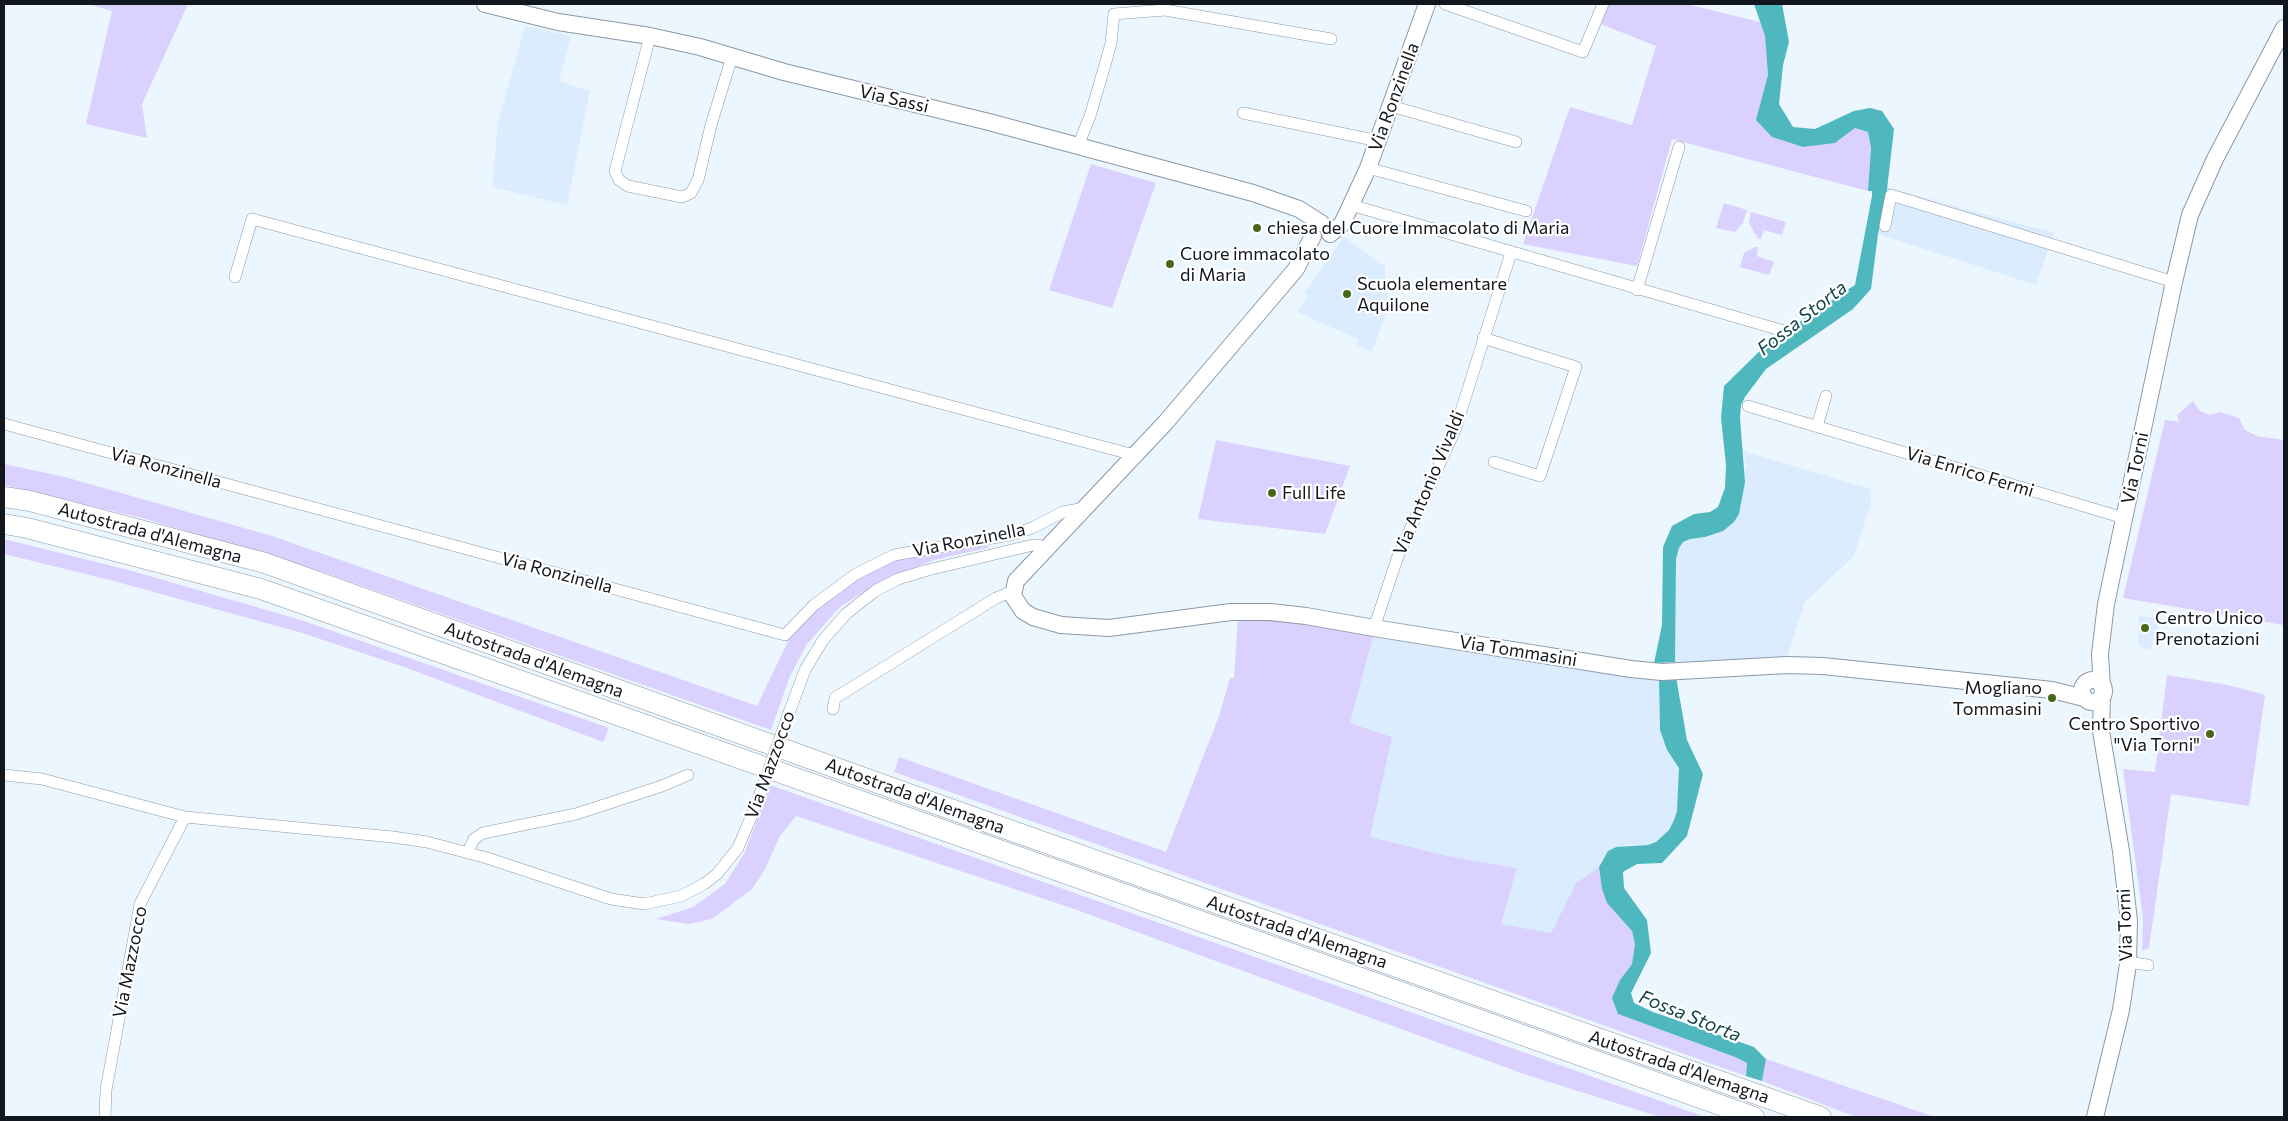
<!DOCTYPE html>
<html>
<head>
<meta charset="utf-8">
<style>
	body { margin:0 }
	#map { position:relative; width:2288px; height:1121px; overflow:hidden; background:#ecf6ff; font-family:Commissioner,sans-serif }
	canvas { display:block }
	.frame { position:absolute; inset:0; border:5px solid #12171d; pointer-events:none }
</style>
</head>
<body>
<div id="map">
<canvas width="2288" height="1121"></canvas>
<div class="frame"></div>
</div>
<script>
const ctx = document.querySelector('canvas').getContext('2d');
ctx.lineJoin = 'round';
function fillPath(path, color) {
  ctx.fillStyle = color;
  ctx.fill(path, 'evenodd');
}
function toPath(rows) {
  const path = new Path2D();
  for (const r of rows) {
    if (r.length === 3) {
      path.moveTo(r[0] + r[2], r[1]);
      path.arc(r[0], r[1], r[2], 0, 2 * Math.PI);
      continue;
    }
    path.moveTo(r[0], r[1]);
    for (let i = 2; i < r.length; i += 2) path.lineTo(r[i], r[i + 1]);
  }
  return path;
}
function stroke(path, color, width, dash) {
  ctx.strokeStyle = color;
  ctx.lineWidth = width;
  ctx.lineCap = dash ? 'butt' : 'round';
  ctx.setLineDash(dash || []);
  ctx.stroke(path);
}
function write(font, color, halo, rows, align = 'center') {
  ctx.font = font + ' Commissioner,sans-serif';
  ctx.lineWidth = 4.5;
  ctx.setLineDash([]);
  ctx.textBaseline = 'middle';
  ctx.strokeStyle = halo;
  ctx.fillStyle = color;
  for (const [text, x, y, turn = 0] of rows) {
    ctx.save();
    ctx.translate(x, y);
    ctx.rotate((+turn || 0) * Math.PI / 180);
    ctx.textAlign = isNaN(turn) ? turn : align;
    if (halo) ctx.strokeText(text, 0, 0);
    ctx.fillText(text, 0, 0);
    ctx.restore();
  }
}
const built = toPath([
	[525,26,571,36,559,81,590,91,567,205,492,187,498,123],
	[1886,187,2054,233,2036,285,1878,234],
	[1344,237,1385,266,1385,283,1389,306,1372,351,1356,346,1358,339,1297,312,1308,295,1305,292],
	[1743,451,1870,489,1871,503,1854,556,1805,602,1786,660,1675,662,1676,559,1679,548,1683,542,1690,539,1705,537,1735,521,1746,466],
	[2139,616,2161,618,2151,648,2146,650,2138,644],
	[1375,629,1659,678,1660,730,1667,750,1679,768,1680,779,1677,811,1669,830,1656,842,1648,845,1627,845,1602,859,1599,867,1576,883,1551,933,1501,924,1517,868,1448,856,1370,837,1392,737,1350,723]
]);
const green = toPath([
	[89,4,188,4,142,104,147,138,86,124,112,11],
	[1608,4,1686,4,1760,22,1765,36,1768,75,1757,120,1772,137,1803,147,1835,143,1855,128,1868,132,1871,148,1868,191,1672,139,1637,266,1523,244,1570,107,1632,125,1656,46,1601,24],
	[1091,164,1156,183,1112,308,1049,290],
	[1724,203,1747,210,1743,223,1735,232,1716,228],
	[1751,212,1786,222,1782,235,1764,230,1761,239,1758,239,1749,223],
	[1755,247,1758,247,1757,256,1774,262,1769,275,1740,267,1744,253],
	[2193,401,2200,411,2210,415,2220,412,2239,418,2245,430,2257,436,2284,440,2284,625,2123,598,2165,420,2179,422,2177,415],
	[1216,440,1350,466,1325,534,1198,519],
	[4,464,65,477,272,536,757,706,790,637,827,592,887,558,955,541,991,547,934,560,886,579,841,606,807,644,790,676,771,730,317,570,146,519,4,485],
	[4,539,132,571,301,620,609,728,603,742,407,668,299,632,110,580,4,554],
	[1263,618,1375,629,1350,723,1392,737,1370,837,1448,856,1517,868,1501,924,1551,933,1576,883,1599,867,1602,889,1607,903,1632,931,1635,944,1632,964,1620,980,1618,1014,1735,1057,1747,1063,1746,1076,894,772,899,757,1166,852,1219,716,1230,678,1234,678,1238,619],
	[2167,675,2228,685,2265,695,2249,806,2171,794,2149,948,2142,951,2143,918,2123,769,2155,772],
	[770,785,1478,1036,1705,1117,1660,1117,1521,1073,1077,910,796,816,780,836,764,871,752,889,712,919,689,924,656,919,693,907,725,884,745,852],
	[1766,1059,1935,1117,1856,1117,1762,1081]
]);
const water = toPath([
	[1754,4,1782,4,1789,42,1783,65,1779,104,1793,127,1815,129,1854,111,1870,108,1882,111,1894,129,1886,198,1878,234,1871,289,1853,309,1766,369,1745,397,1741,405,1740,418,1745,482,1739,514,1734,522,1723,531,1705,537,1690,539,1683,542,1679,548,1676,559,1675,662,1654,663,1662,625,1663,547,1672,526,1694,514,1710,512,1718,507,1725,488,1726,465,1721,418,1724,386,1771,340,1777,342,1804,318,1855,285,1872,196,1872,191,1868,191,1871,148,1868,132,1855,128,1835,143,1803,147,1772,137,1756,120,1768,75,1765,36],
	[1676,677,1687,740,1703,774,1687,836,1662,863,1637,864,1623,872,1624,888,1647,920,1651,953,1631,993,1634,1003,1653,1012,1754,1047,1766,1059,1762,1081,1746,1076,1747,1063,1735,1057,1618,1014,1612,998,1620,980,1632,964,1635,944,1632,931,1607,903,1602,889,1599,867,1608,851,1616,847,1648,845,1656,842,1669,830,1674,820,1677,811,1679,768,1667,750,1660,730,1659,678]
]);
const street = toPath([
	[1445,4,1583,52,1603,4],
	[650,36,615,171,619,180,628,186,682,197,691,193,698,180,711,125,732,57],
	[1391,106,1516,142],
	[1243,113,1379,141],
	[1078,146,1090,116,1107,58,1111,43,1114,14,1165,10,1331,39],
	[1368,168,1526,211],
	[1351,205,1784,331],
	[1885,226,1891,195,2174,282],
	[235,277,252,219,1134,455],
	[1637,290,1679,147],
	[1483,338,1576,367,1540,476,1494,462],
	[1748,406,2124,518],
	[4,424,785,635,814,605,856,574,894,555,1010,535,1032,528,1063,512,1085,508],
	[1817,426,1826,396],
	[1374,628,1398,556,1455,430,1511,253],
	[833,709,835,698,996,598,1013,591],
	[789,713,805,670,823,640,846,614,875,591,898,579,928,570,1033,545,1039,545,1045,549],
	[4,775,42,779,185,817,393,837,427,842,487,858,611,899,644,904,681,896,704,884,717,874,738,848,756,805],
	[468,852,474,839,483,833,576,814,662,786,688,775],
	[2128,962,2148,965],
	[105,1117,106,1090,140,904,185,817]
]);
const secondary = toPath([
	[485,4,558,22,650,36,700,47,784,72,989,122,1253,193,1299,209,1321,223],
	[1330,234,1342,224,1368,168,1427,4],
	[1313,236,1296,269,1166,422,1016,581,1013,596,1023,611,1033,617,1061,625,1109,628,1231,612,1270,612,1306,616,1374,628,1631,669,1662,672,1787,665,1823,666,2052,690,2084,698],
	[2093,691,11],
	[2102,687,2100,654,2106,604,2174,282,2190,215,2215,159,2284,28],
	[2095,1117,2121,1010,2128,964,2129,921,2121,851,2101,731,2102,695]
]);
const highway = toPath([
	[4,497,30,501,265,563,984,821,1821,1117],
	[4,524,27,528,261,589,1754,1117]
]);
const streetBridge = toPath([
	[756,805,789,713]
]);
const markers = [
	[1257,228,5,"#49671c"],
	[1170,264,5,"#49671c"],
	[1347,294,5,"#49671c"],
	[1272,493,5,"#49671c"],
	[2145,628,5,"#49671c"],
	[2052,698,5,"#49671c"],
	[2210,734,5,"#49671c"]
];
const streetNames = [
	["Via Ronzinella",1394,97,-70],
	["Via Sassi",894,99,13],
	["Via Ronzinella",166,468,15],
	["Via Torni",2135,468,-78],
	["Via Enrico Fermi",1970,472,17],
	["Via Antonio Vivaldi",1429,483,-67],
	["Autostrada d'Alemagna",150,533,15],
	["Via Ronzinella",969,540,-11],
	["Via Ronzinella",557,573,15],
	["Via Tommasini",1518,651,9],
	["Autostrada d'Alemagna",534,660,20],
	["Via Mazzocco",770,765,-70],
	["Autostrada d'Alemagna",915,796,20],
	["Via Torni",2125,925,-92],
	["Autostrada d'Alemagna",1297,932,19],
	["Via Mazzocco",130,962,-79],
	["Autostrada d'Alemagna",1679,1067,19]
];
const poiNames = [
	["chiesa del Cuore Immacolato di Maria",1267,228],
	["Cuore immacolato",1180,254],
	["di Maria",1180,275],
	["Scuola elementare",1357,284],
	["Aquilone",1357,305],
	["Full Life",1282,493],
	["Centro Unico",2155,618],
	["Prenotazioni",2155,639],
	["Mogliano",2042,688,"right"],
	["Tommasini",2042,709,"right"],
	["Centro Sportivo",2200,724,"right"],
	["\"Via Torni\"",2200,745,"right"]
];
const waterNames = [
	["Fossa Storta",1802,318,-38],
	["Fossa Storta",1690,1016,22]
];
fillPath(built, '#daecfd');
fillPath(green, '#dad1fe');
fillPath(water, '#4fb8be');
stroke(street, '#8a99a8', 12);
stroke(secondary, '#8a99a8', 18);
stroke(highway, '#8a99a8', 21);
stroke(street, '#fff', 11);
stroke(secondary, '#fff', 16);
stroke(highway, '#fff', 20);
stroke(streetBridge, '#8a99a8', 12, []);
stroke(streetBridge, '#fff', 11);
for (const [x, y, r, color] of markers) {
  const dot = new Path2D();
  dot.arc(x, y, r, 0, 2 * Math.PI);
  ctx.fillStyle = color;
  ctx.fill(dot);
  stroke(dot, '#fff', 2);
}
write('18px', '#12171d', '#fff', streetNames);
write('18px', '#12171d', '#fff', poiNames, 'left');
write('italic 19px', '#124345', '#fff', waterNames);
</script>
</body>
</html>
